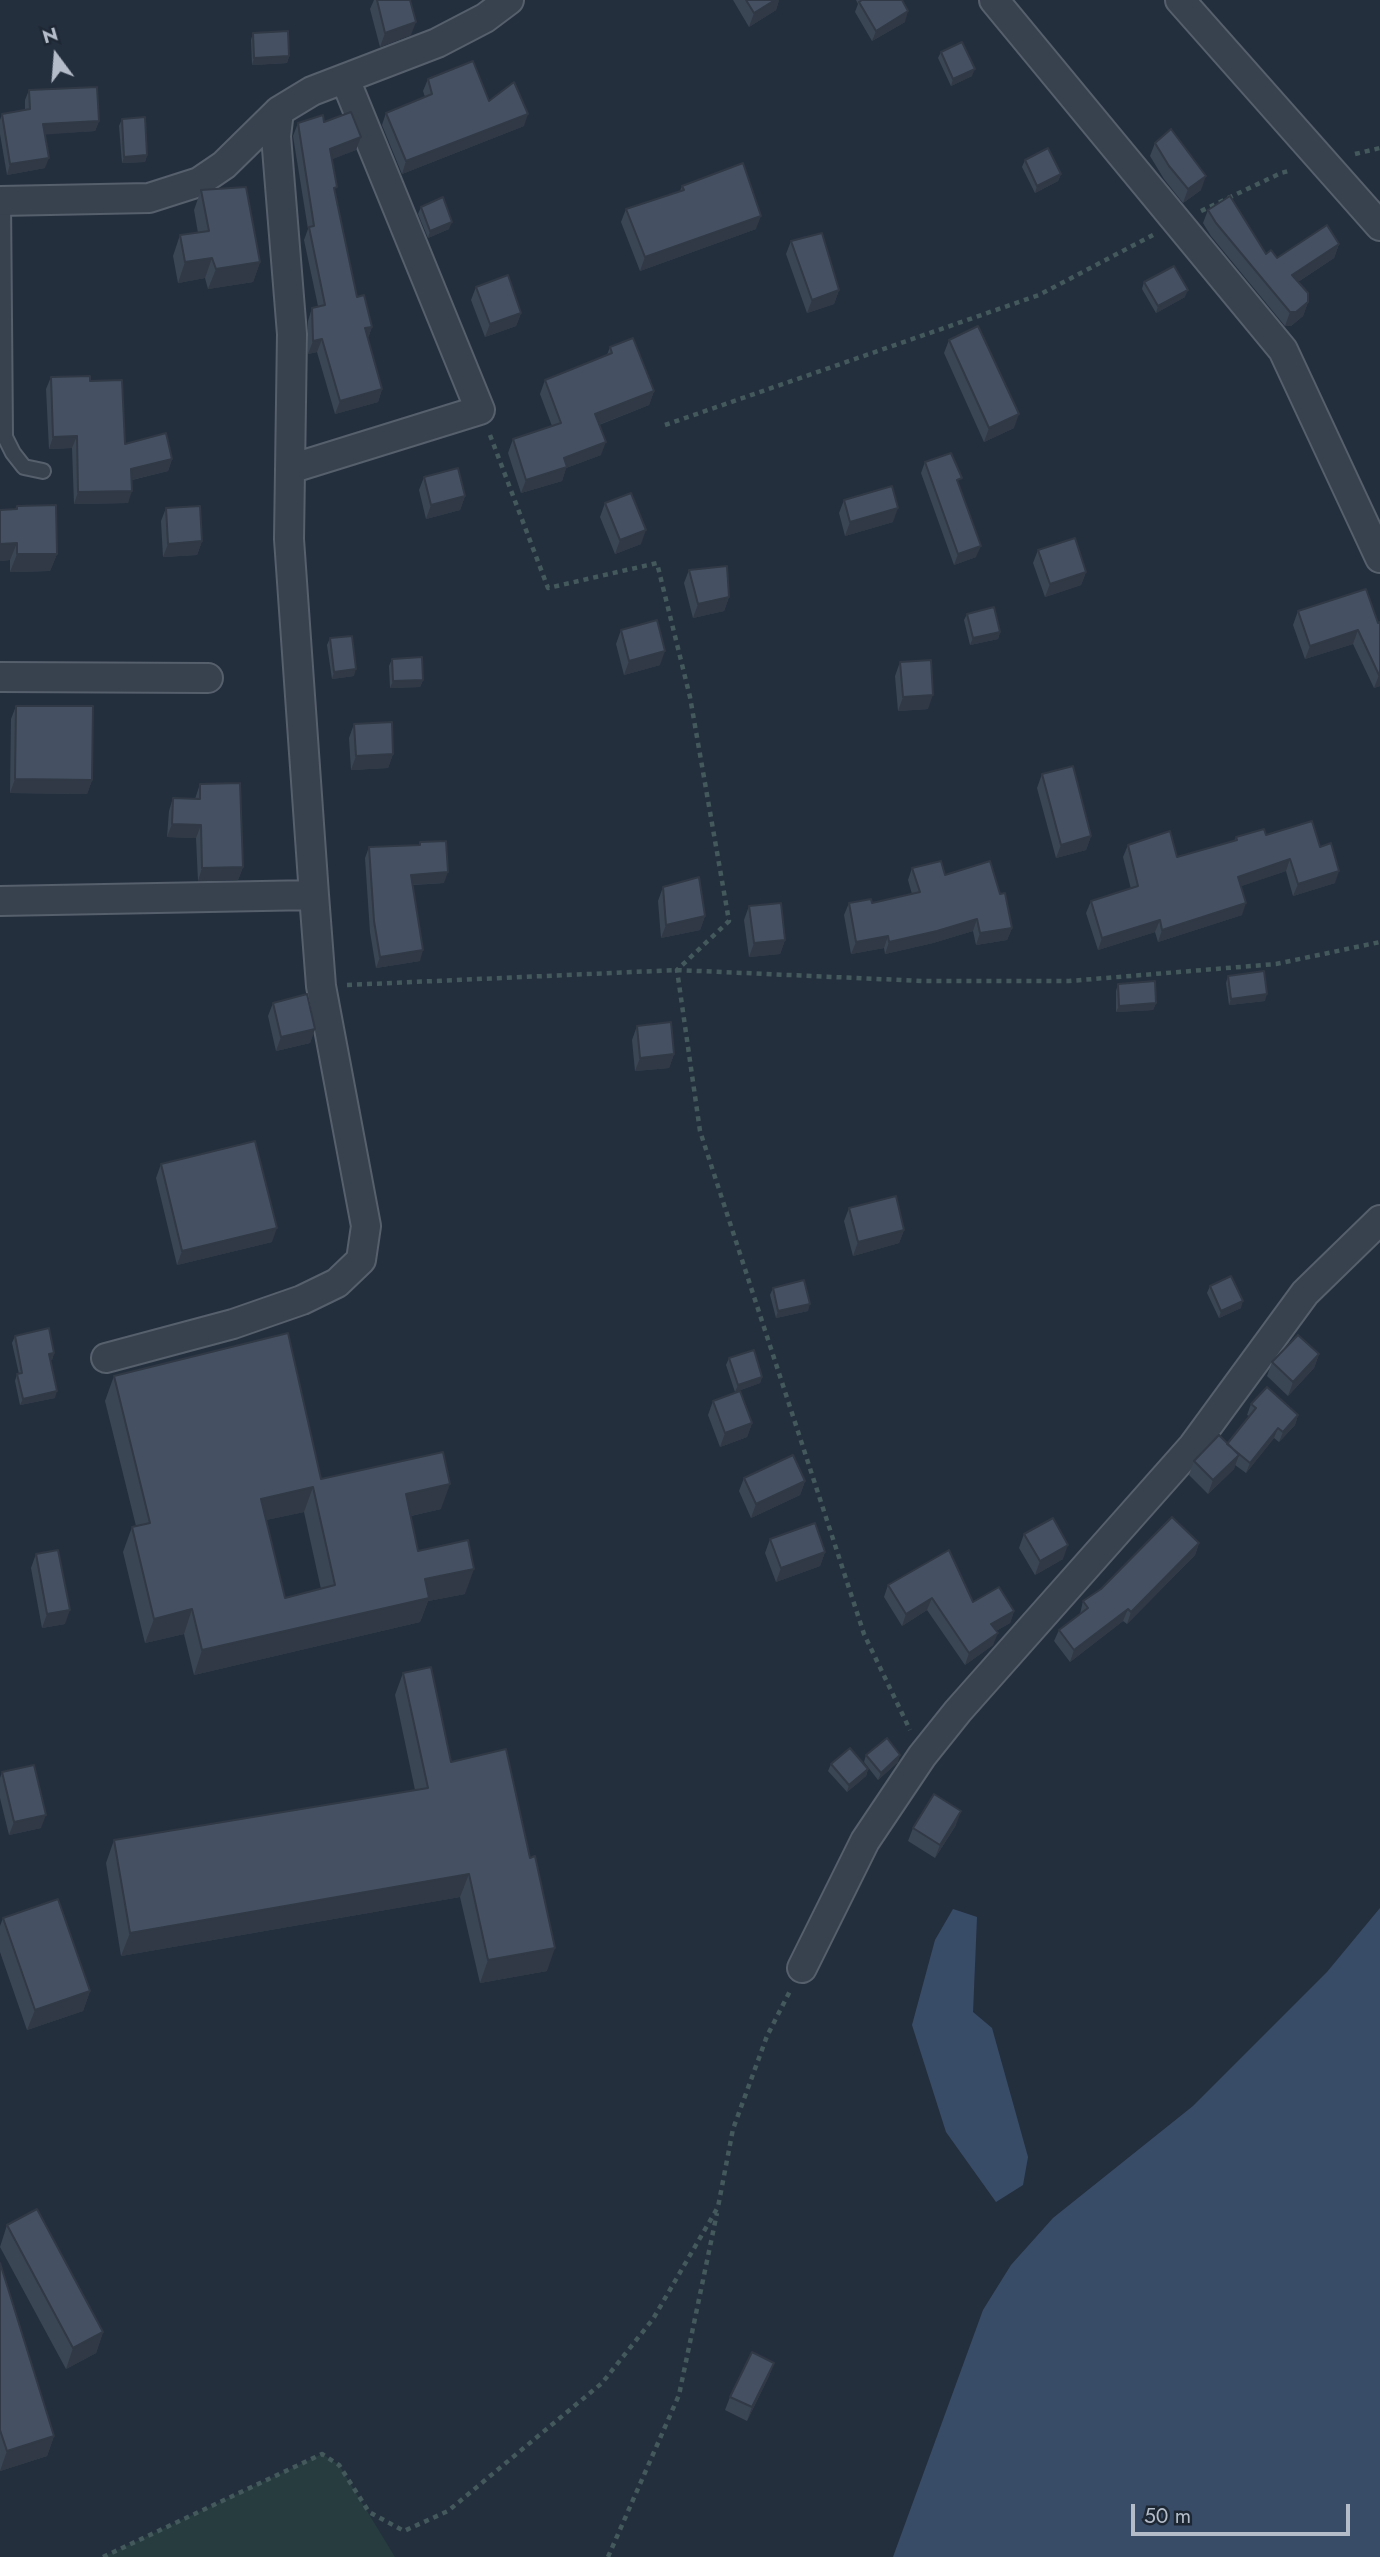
<!DOCTYPE html>
<html>
<head>
<meta charset="utf-8">
<style>
	body { margin:0 }
	#map { position:relative; width:1380px; height:2557px; overflow:hidden; background:#242f3e; font-family:Jost,sans-serif }
	canvas { display:block }
	.north { position:absolute; left:21px; top:21px; width:70px; height:70px; -webkit-text-stroke:5px #1d2633; paint-order:stroke; rotate:344deg; font-size:19px; font-weight:700; line-height:28px; text-align:center; color:#b4bcc9 }
	.north::after { content:''; display:block; margin:auto; width:24px; height:32px; background:#b4bcc9; clip-path:polygon(50% 0,100% 100%,50% 72%,0 100%) }
	.scale { position:absolute; left:1131px; top:2504px; width:219px; height:32px; box-sizing:border-box; border:4px solid #b4bcc9; border-top:0; padding-left:9px; font-size:21px; line-height:24px; white-space:nowrap; color:#b4bcc9; -webkit-text-stroke:5px #1d2633; paint-order:stroke }
</style>
</head>
<body>
<div id="map">
<canvas width="1380" height="2557"></canvas>
<div class="north">N</div>
<div class="scale">50 m</div>
</div>
<script>
const ctx = document.querySelector('canvas').getContext('2d');
ctx.lineJoin = 'round';
function fillPath(path, color) {
  ctx.fillStyle = color;
  ctx.fill(path, 'evenodd');
}
function toPath(rows) {
  const path = new Path2D();
  for (const r of rows) {
    path.moveTo(r[0], r[1]);
    for (let i = 2; i < r.length; i += 2) path.lineTo(r[i], r[i + 1]);
  }
  return path;
}
function stroke(path, color, width, dash) {
  ctx.strokeStyle = color;
  ctx.lineWidth = width;
  ctx.lineCap = dash ? 'butt' : 'round';
  ctx.setLineDash(dash || []);
  ctx.stroke(path);
}
const green = toPath([
	[322,2454,339,2465,395,2557,103,2557]
]);
const water = toPath([
	[1380,1908,1380,2557,893,2557,983,2310,1011,2265,1053,2218,1193,2106,1327,1972],
	[953,1909,977,1917,973,2012,992,2028,1028,2157,1023,2185,996,2202,946,2132,912,2025,935,1940]
]);
const path = toPath([
	[1355,154,1380,148],
	[1201,211,1281,173,1292,170],
	[665,425,1039,295,1153,235],
	[490,435,548,588,657,563,690,697,729,921,677,970,700,1131,864,1634,910,1730],
	[347,985,677,970,923,981,1069,981,1276,964,1380,942],
	[103,2557,322,2454,339,2465,369,2512,404,2531,448,2511,602,2383,653,2319,718,2207,733,2129,767,2036,790,1991],
	[608,2557,679,2395,717,2213]
]);
const service = toPath([
	[3,201,5,437,13,453,24,467,43,471]
]);
const minor = toPath([
	[994,0,1283,350,1380,558],
	[1180,0,1380,226],
	[0,201,149,198,199,182,224,165,279,111],
	[290,469,480,410,345,79],
	[0,677,208,678],
	[0,901,314,895],
	[106,1358,233,1324,302,1300,337,1283,361,1260,366,1226,321,986,314,895,289,539,292,334,276,136,279,111,312,91,437,43,485,18,509,0],
	[802,1968,865,1841,922,1756,958,1711,1193,1446,1305,1293,1380,1220]
]);
const wall = toPath([
	[374,0,410,0,411,35,380,47,370,9],
	[733,0,779,0,776,10,749,27],
	[856,0,902,0,905,22,872,41,855,12,858,4],
	[253,33,289,56,287,63,252,65,251,40],
	[941,52,972,76,951,86,938,58],
	[428,79,489,101,524,126,402,174,382,125,386,113,425,97,423,91],
	[29,90,99,121,95,131,45,134,45,168,7,175,0,134,0,120,2,114,25,110,25,100],
	[122,119,147,155,145,162,122,163,119,126],
	[324,122,361,137,356,150,332,159,335,193,357,297,372,327,368,338,382,389,378,402,335,414,317,352,308,354,308,321,312,308,318,306,304,240,308,229,293,136,298,123],
	[1155,143,1201,190,1183,203,1164,179,1150,156],
	[1025,160,1061,174,1058,181,1035,193,1022,167],
	[682,186,756,229,640,271,621,222,626,209,680,191],
	[201,190,260,262,253,282,208,289,205,278,178,283,173,256,180,235,198,233,194,210],
	[421,207,449,229,428,238,418,214],
	[1208,210,1266,254,1277,258,1339,244,1334,258,1298,282,1308,302,1303,316,1291,326,1285,326,1211,236,1203,223],
	[791,241,839,290,834,304,807,313,786,254],
	[1144,282,1185,297,1156,313,1142,289],
	[476,287,521,313,516,326,485,337,471,300],
	[949,340,1014,428,984,442,944,353],
	[610,347,654,391,649,405,599,425,601,455,566,468,562,481,521,493,508,453,513,439,552,426,540,394,545,380,607,355],
	[51,377,90,381,125,444,172,459,168,471,132,480,128,503,74,504,72,448,49,449,46,389],
	[925,462,959,486,976,557,954,565,921,473],
	[424,477,465,496,460,510,426,519,419,490],
	[844,500,893,522,845,536,839,513],
	[605,503,641,544,615,554,600,517],
	[17,506,57,554,50,571,10,572,10,560,0,561,0,510,15,509],
	[166,508,202,541,197,555,163,557,161,521],
	[1038,550,1086,572,1081,585,1045,597,1033,563],
	[689,570,729,597,724,611,693,618,684,583],
	[1298,611,1378,623,1380,686,1374,688,1353,644,1305,659,1293,625],
	[967,614,1000,632,998,639,970,645,964,620],
	[621,630,660,665,624,675,616,644],
	[330,638,354,676,332,679,327,645],
	[392,659,423,680,420,687,390,688,389,666],
	[900,662,928,709,898,711,895,676],
	[16,706,92,780,87,794,10,793,11,719],
	[354,724,393,754,388,768,351,770,349,738],
	[1042,774,1091,836,1086,850,1056,858,1037,788],
	[200,784,243,867,238,880,198,881,196,838,167,837,169,811,173,798,195,799],
	[1266,835,1320,847,1335,883,1293,896,1286,871,1241,886,1242,915,1158,942,1155,932,1098,950,1086,913,1091,901,1131,889,1123,857,1128,845,1177,857,1234,841,1236,837],
	[420,842,444,883,413,885,420,961,376,968,370,932,365,858,369,847,419,845],
	[912,868,945,875,1012,928,1007,940,976,945,973,931,933,943,885,954,884,948,851,954,844,915,849,903,872,903,912,894,908,880],
	[663,887,705,916,700,930,661,938,658,901],
	[749,906,785,940,780,954,749,957,744,920],
	[1228,976,1265,1001,1229,1005,1226,983],
	[1118,984,1156,1003,1153,1010,1116,1012,1116,991],
	[273,1003,315,1029,310,1043,276,1051,268,1016],
	[637,1026,674,1054,669,1068,635,1071,632,1040],
	[161,1164,272,1242,177,1265,156,1178],
	[849,1208,904,1230,899,1243,853,1256,844,1221],
	[1210,1286,1241,1308,1219,1318,1207,1293],
	[773,1288,808,1311,776,1318,770,1295],
	[15,1336,54,1353,52,1360,50,1360,55,1398,20,1405,15,1381,17,1374,19,1374,12,1343],
	[1319,1354,1314,1368,1288,1396,1267,1376,1272,1362],
	[729,1358,762,1377,760,1383,735,1392,726,1365],
	[114,1376,321,1479,441,1509,411,1516,418,1551,465,1594,428,1601,420,1622,194,1675,184,1634,145,1643,123,1552,132,1527,136,1526,105,1401],
	[304,1512,321,1589,285,1598,266,1520],
	[713,1401,752,1423,747,1437,720,1447,708,1415],
	[1251,1404,1298,1415,1295,1425,1279,1442,1274,1438,1246,1473,1235,1465,1234,1469,1208,1494,1189,1475,1194,1461,1227,1444,1249,1416,1247,1415],
	[744,1478,805,1481,800,1495,751,1518,739,1491],
	[1024,1534,1063,1559,1035,1575,1019,1548],
	[770,1539,825,1552,820,1566,776,1582,765,1553],
	[1199,1543,1195,1555,1127,1624,1123,1621,1070,1662,1054,1641,1059,1630,1080,1614,1083,1601],
	[36,1554,65,1624,42,1628,31,1568],
	[888,1585,973,1602,1014,1611,1010,1623,996,1631,993,1645,965,1665,927,1610,902,1626,884,1597],
	[403,1673,451,1762,547,1971,480,1983,460,1897,121,1956,106,1863,114,1840,415,1790,395,1695],
	[866,1755,898,1762,878,1780,864,1762],
	[831,1764,868,1769,866,1776,847,1792,828,1771],
	[2,1772,41,1828,9,1835,0,1798,0,1778],
	[956,1825,935,1858,908,1841,913,1828],
	[3,1918,90,1991,83,2011,27,2030,0,1952,0,1926],
	[7,2225,103,2332,96,2353,66,2369,0,2247],
	[0,2263,54,2436,47,2456,0,2471],
	[774,2363,769,2376,747,2421,725,2410,730,2397]
]);
const shadedWall = toPath([
	[775,0,779,0,776,10,749,27,754,13],
	[908,11,905,22,872,41,876,31],
	[416,22,411,35,380,47,385,33],
	[289,56,287,63,252,65,254,58],
	[975,69,972,76,951,86,953,79],
	[528,114,524,126,402,174,406,161],
	[99,121,95,131,39,135,43,124],
	[361,137,356,150,325,162,330,149],
	[147,155,145,162,122,163,124,157],
	[49,158,45,168,7,175,10,164],
	[1061,174,1058,181,1035,193,1037,186],
	[1206,176,1201,190,1183,203,1188,189],
	[761,216,756,229,640,271,645,257],
	[452,222,449,229,428,238,430,231],
	[1339,244,1334,258,1287,289,1292,275],
	[212,258,205,278,178,283,185,262],
	[260,262,253,282,208,289,216,269],
	[839,290,834,304,807,313,812,300],
	[1188,290,1185,297,1156,313,1158,306],
	[1308,302,1303,316,1291,326,1285,326,1290,312],
	[521,313,516,326,485,337,490,324],
	[372,327,367,340,365,328],
	[322,339,317,352,308,354,313,341],
	[382,389,378,402,335,414,340,401],
	[654,391,649,405,590,428,595,414],
	[1019,414,1014,428,984,442,989,428],
	[77,436,72,448,49,449,53,437],
	[606,442,601,455,566,468,562,481,521,493,526,480,564,458],
	[172,459,168,471,127,481,131,469],
	[132,491,128,503,74,504,78,492],
	[465,496,460,510,426,519,431,505],
	[898,508,893,522,845,536,850,522],
	[646,530,641,544,615,554,620,540],
	[202,541,197,555,163,557,168,544],
	[17,543,10,560,0,561,0,544],
	[981,546,976,557,954,565,958,554],
	[17,554,57,554,50,571,10,572],
	[1086,572,1081,585,1045,597,1050,584],
	[729,597,724,611,693,618,698,604],
	[1358,630,1353,644,1305,659,1310,646],
	[1000,632,998,639,970,645,973,638],
	[665,651,660,665,624,675,629,661],
	[356,669,354,676,332,679,334,672],
	[1380,674,1380,686,1374,688,1379,675],
	[423,680,420,687,390,688,393,681],
	[933,695,928,709,898,711,903,697],
	[393,754,388,768,351,770,356,756],
	[15,779,92,780,87,794,10,793],
	[172,824,201,825,196,838,167,837],
	[1091,836,1086,850,1056,858,1061,845],
	[1290,859,1286,871,1233,889,1238,877],
	[243,867,238,880,198,881,202,868],
	[1339,871,1335,883,1293,896,1298,884],
	[448,872,444,883,407,885,411,875],
	[1246,903,1242,915,1158,942,1162,930],
	[705,916,700,930,661,938,666,925],
	[977,919,973,931,933,943,885,954,889,942],
	[1160,920,1155,932,1098,950,1102,938],
	[1012,928,1007,940,976,945,980,933],
	[888,936,884,948,851,954,856,942],
	[785,940,780,954,749,957,754,943],
	[423,950,420,961,376,968,380,957],
	[1267,994,1265,1001,1229,1005,1231,999],
	[1156,1003,1153,1010,1116,1012,1119,1006],
	[315,1029,310,1043,276,1051,281,1037],
	[674,1054,669,1068,635,1071,640,1058],
	[277,1228,272,1242,177,1265,182,1251],
	[904,1230,899,1243,853,1256,858,1242],
	[1243,1301,1241,1308,1219,1318,1221,1311],
	[810,1304,808,1311,776,1318,778,1311],
	[54,1353,52,1360,46,1361,49,1354],
	[1319,1354,1314,1368,1288,1396,1293,1382],
	[762,1377,760,1383,735,1392,738,1385],
	[57,1391,55,1398,20,1405,23,1399],
	[1298,1415,1295,1425,1279,1442,1283,1432],
	[752,1423,747,1437,720,1447,725,1433],
	[1278,1428,1274,1438,1246,1473,1250,1463],
	[1239,1455,1234,1469,1208,1494,1213,1480],
	[805,1481,800,1495,751,1518,756,1504],
	[450,1484,441,1509,397,1519,406,1494],
	[313,1487,304,1512,252,1523,261,1499],
	[1199,1543,1195,1555,1127,1624,1131,1612],
	[1068,1545,1063,1559,1035,1575,1040,1561],
	[825,1552,820,1566,776,1582,781,1568],
	[474,1569,465,1594,428,1601,420,1622,194,1675,202,1650,425,1579],
	[932,1598,927,1610,902,1626,906,1614],
	[192,1609,184,1634,145,1643,154,1619],
	[1128,1609,1123,1621,1070,1662,1074,1650],
	[70,1610,65,1624,42,1628,47,1614],
	[1014,1611,1010,1623,987,1636,991,1624],
	[998,1633,993,1645,965,1665,969,1653],
	[900,1755,898,1762,878,1780,881,1773],
	[868,1769,866,1776,847,1792,849,1785],
	[961,1811,956,1825,935,1858,940,1845],
	[46,1815,41,1828,9,1835,14,1822],
	[469,1874,460,1897,121,1956,130,1933],
	[555,1948,547,1971,480,1983,488,1960],
	[90,1991,83,2011,27,2030,35,2010],
	[103,2332,96,2353,66,2369,73,2348],
	[774,2363,769,2376,747,2421,752,2407],
	[54,2436,47,2456,0,2471,7,2451]
]);
const building = toPath([
	[377,0,410,0,416,22,385,33,377,0],
	[746,0,775,0,754,13,746,0],
	[862,0,902,0,908,11,876,31,859,2,862,0],
	[288,31,289,56,254,58,253,33,288,31],
	[962,42,975,69,953,79,941,52,962,42],
	[473,61,489,101,514,82,528,114,406,161,386,113,432,94,428,79,473,61],
	[97,87,99,121,43,124,49,158,10,164,2,114,30,109,29,90,97,87],
	[351,112,361,137,330,149,337,187,334,188,357,297,364,295,372,327,365,328,382,389,340,401,322,339,313,341,312,308,325,305,309,227,314,226,298,123,323,115,324,122,351,112],
	[145,117,147,155,124,157,122,119,145,117],
	[1171,129,1206,176,1188,189,1169,166,1155,143,1171,129],
	[1048,148,1061,174,1037,186,1025,160,1048,148],
	[743,163,761,216,645,257,626,209,684,190,682,186,743,163],
	[246,187,260,262,216,269,212,258,185,262,180,235,209,231,201,190,246,187],
	[1230,196,1266,254,1271,250,1277,258,1327,225,1339,244,1292,275,1308,293,1308,302,1296,312,1290,312,1216,223,1208,210,1230,196],
	[443,197,452,222,430,231,421,207,443,197],
	[822,233,839,290,812,300,791,241,822,233],
	[1174,266,1188,290,1158,306,1144,282,1174,266],
	[508,275,521,313,490,324,476,287,508,275],
	[978,326,1019,414,989,428,949,340,978,326],
	[633,338,654,391,595,414,606,442,564,458,567,467,526,480,513,439,561,423,545,380,612,353,610,347,633,338],
	[90,376,90,381,122,380,125,444,166,433,172,459,131,469,132,491,78,492,77,436,53,437,51,377,90,376],
	[951,453,962,478,957,480,981,546,958,554,925,462,951,453],
	[458,468,465,496,431,505,424,477,458,468],
	[892,486,898,508,850,522,844,500,892,486],
	[631,493,646,530,620,540,605,503,631,493],
	[56,505,57,554,17,554,17,543,0,544,0,510,17,509,17,506,56,505],
	[200,506,202,541,168,544,166,508,200,506],
	[1075,538,1086,572,1050,584,1038,550,1075,538],
	[727,566,729,597,698,604,689,570,727,566],
	[1366,589,1378,623,1380,622,1380,674,1379,675,1358,630,1310,646,1298,611,1366,589],
	[994,607,1000,632,973,638,967,614,994,607],
	[657,620,665,651,629,661,621,630,657,620],
	[352,636,356,669,334,672,330,638,352,636],
	[422,657,423,680,393,681,392,659,422,657],
	[931,660,933,695,903,697,900,662,931,660],
	[16,706,93,706,92,780,15,779,16,706],
	[392,722,393,754,356,756,354,724,392,722],
	[1073,766,1091,836,1061,845,1042,774,1073,766],
	[240,783,243,867,202,868,201,825,172,824,173,798,200,799,200,784,240,783],
	[1312,821,1320,847,1331,843,1339,871,1298,884,1290,859,1238,877,1246,903,1162,930,1160,920,1102,938,1091,901,1138,886,1128,845,1170,831,1177,857,1237,840,1236,837,1264,829,1266,835,1312,821],
	[446,841,448,872,411,875,423,950,380,957,374,921,369,847,420,845,420,842,446,841],
	[941,861,945,875,990,861,1000,894,1005,893,1012,928,980,933,977,919,937,931,889,942,888,936,856,942,849,903,871,899,872,903,920,892,912,868,941,861],
	[699,877,705,916,666,925,663,887,699,877],
	[781,903,785,940,754,943,749,906,781,903],
	[1264,971,1267,994,1231,999,1228,976,1264,971],
	[1155,981,1156,1003,1119,1006,1118,984,1155,981],
	[307,994,315,1029,281,1037,273,1003,307,994],
	[671,1022,674,1054,640,1058,637,1026,671,1022],
	[255,1141,277,1228,182,1251,161,1164,255,1141],
	[896,1196,904,1230,858,1242,849,1208,896,1196],
	[1231,1276,1243,1301,1221,1311,1210,1286,1231,1276],
	[804,1280,810,1304,778,1311,773,1288,804,1280],
	[49,1328,54,1353,49,1354,57,1391,23,1399,17,1374,22,1373,15,1336,49,1328],
	[288,1333,321,1479,443,1452,450,1484,406,1494,418,1551,468,1540,474,1569,425,1579,429,1598,202,1650,192,1609,154,1619,132,1527,150,1523,114,1376,288,1333],
	[313,1487,335,1585,285,1598,261,1499,313,1487],
	[1298,1335,1319,1354,1293,1382,1272,1362,1298,1335],
	[754,1350,762,1377,738,1385,729,1358,754,1350],
	[1267,1387,1298,1415,1283,1432,1278,1428,1250,1463,1227,1444,1256,1408,1251,1404,1267,1387],
	[740,1391,752,1423,725,1433,713,1401,740,1391],
	[1219,1435,1239,1455,1213,1480,1194,1461,1219,1435],
	[793,1455,805,1481,756,1504,744,1478,793,1455],
	[1172,1517,1199,1543,1131,1612,1128,1609,1074,1650,1059,1630,1088,1608,1083,1601,1101,1589,1172,1517],
	[1053,1518,1068,1545,1040,1561,1024,1534,1053,1518],
	[815,1523,825,1552,781,1568,770,1539,815,1523],
	[58,1550,70,1610,47,1614,36,1554,58,1550],
	[949,1550,973,1602,999,1587,1014,1611,991,1624,998,1633,969,1653,932,1598,906,1614,888,1585,949,1550],
	[431,1667,451,1762,506,1749,530,1858,535,1856,555,1948,488,1960,469,1874,130,1933,114,1840,428,1788,403,1673,431,1667],
	[887,1738,900,1755,881,1773,866,1755,887,1738],
	[850,1748,868,1769,849,1785,831,1764,850,1748],
	[34,1765,46,1815,14,1822,2,1772,34,1765],
	[934,1794,961,1811,940,1845,913,1828,934,1794],
	[58,1899,90,1991,35,2010,3,1918,58,1899],
	[37,2209,103,2332,73,2348,7,2225,37,2209],
	[0,2263,54,2436,7,2451,0,2430,0,2263],
	[752,2352,774,2363,752,2407,730,2397,752,2352]
]);
fillPath(green, '#263c3f');
fillPath(water, '#394c67');
stroke(service, '#565f6c', 18);
stroke(minor, '#565f6c', 32);
stroke(path, '#44595c', 4.5, [5, 5]);
stroke(service, '#38414e', 14);
stroke(minor, '#38414e', 28);
fillPath(wall, '#3b4654');
fillPath(shadedWall, '#303945');
fillPath(building, '#455162');
stroke(building, '#303945', 2);
</script>
</body>
</html>
